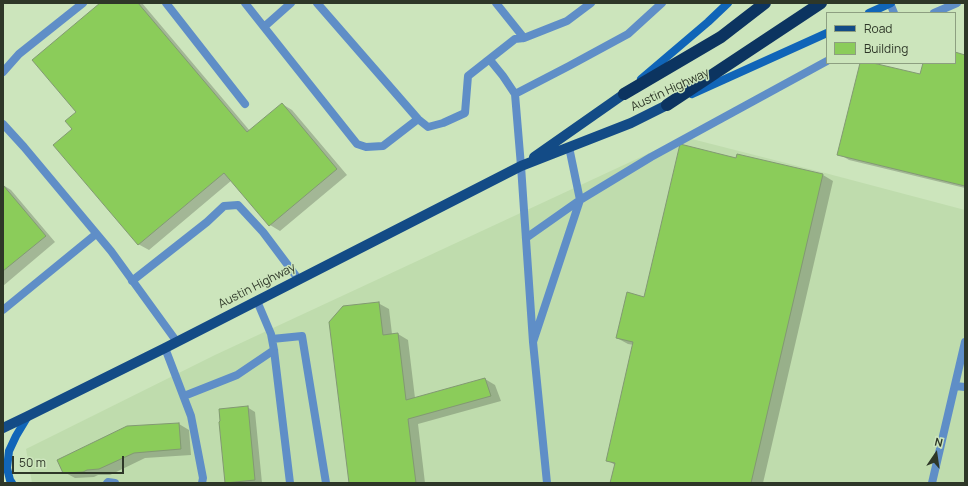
<!DOCTYPE html>
<html>
<head>
<meta charset="utf-8">
<style>
	body { margin:0 }
	#map { position:relative; width:968px; height:486px; overflow:hidden; background:#cce5bc; font-family:Manrope,sans-serif }
	canvas { display:block }
	.frame { position:absolute; inset:0; border:4px solid #2e3728; pointer-events:none }
	.legend { position:absolute; left:826px; top:12px; width:130px; height:52px; box-sizing:border-box; background:#cce5bc; border:1px solid #8d9f81; margin:0; padding:5px 7px; list-style:none; font-size:12px; color:#2e3728 }
	.legend li { display:flex; align-items:center; gap:8px; height:20px }
	.legend b { width:20px; border:1px solid #8d9f81 }
	.north { position:absolute; left:916px; top:434px; width:40px; height:40px; -webkit-text-stroke:3px #cce5bc; paint-order:stroke; rotate:13deg; font-size:11px; font-weight:700; line-height:16px; text-align:center; color:#2e3728 }
	.north::after { content:''; display:block; margin:auto; width:14px; height:18px; background:#2e3728; clip-path:polygon(50% 0,100% 100%,50% 72%,0 100%) }
	.scale { position:absolute; left:12px; top:456px; width:112px; height:18px; box-sizing:border-box; border:2px solid #2e3728; border-top:0; padding-left:5px; font-size:12px; line-height:14px; white-space:nowrap; color:#2e3728; -webkit-text-stroke:3px #cce5bc; paint-order:stroke }
</style>
</head>
<body>
<div id="map">
<canvas width="968" height="486"></canvas>
<div class="frame"></div>
<ul class="legend">
<li><b style="height:5px;background:#134b86"></b>Road</li>
<li><b style="height:11px;background:#8bcc5a"></b>Building</li>
</ul>
<div class="north">N</div>
<div class="scale">50 m</div>
</div>
<script>
const ctx = document.querySelector('canvas').getContext('2d');
ctx.lineJoin = 'round';
function fillPath(path, color) {
  ctx.fillStyle = color;
  ctx.fill(path, 'evenodd');
}
function toPath(rows) {
  const path = new Path2D();
  for (const r of rows) {
    path.moveTo(r[0], r[1]);
    for (let i = 2; i < r.length; i += 2) path.lineTo(r[i], r[i + 1]);
  }
  return path;
}
function stroke(path, color, width, dash) {
  ctx.strokeStyle = color;
  ctx.lineWidth = width;
  ctx.lineCap = dash ? 'butt' : 'round';
  ctx.setLineDash(dash || []);
  ctx.stroke(path);
}
function write(font, color, halo, rows, align = 'center') {
  ctx.font = font + ' Manrope,sans-serif';
  ctx.lineWidth = 3;
  ctx.setLineDash([]);
  ctx.textBaseline = 'middle';
  ctx.strokeStyle = halo;
  ctx.fillStyle = color;
  for (const [text, x, y, turn = 0] of rows) {
    ctx.save();
    ctx.translate(x, y);
    ctx.rotate((+turn || 0) * Math.PI / 180);
    ctx.textAlign = isNaN(turn) ? turn : align;
    if (halo) ctx.strokeText(text, 0, 0);
    ctx.fillText(text, 0, 0);
    ctx.restore();
  }
}
const built = toPath([
	[684,137,825,173,965,210,965,483,32,483,26,449,215,355]
]);
const shadow = toPath([
	[102,3,142,3,250,131,282,104,292,110,347,175,280,231,270,225,232,180,149,250,138,244,74,130],
	[955,53,965,56,965,188,849,160,839,154,861,63,869,63,921,75,924,63,955,63],
	[738,155,823,175,833,181,763,483,611,483,615,465,607,460,634,345,628,344,617,338,645,298,737,159],
	[3,185,11,190,55,242,3,286],
	[378,303,389,309,392,334,398,334,408,340,415,398,485,379,495,385,501,401,418,424,425,483,350,483],
	[247,407,255,412,262,483,228,483,226,482],
	[179,424,189,430,191,455,145,458,110,475,98,475,94,477,75,478,64,472]
]);
const building = toPath([
	[100,3,138,3,247,132,282,103,337,169,269,226,224,173,138,245,53,145,72,129,65,121,76,112,32,60,100,3],
	[955,52,965,55,965,186,837,155,860,63,873,63,920,74,923,63,955,63,955,52],
	[680,144,736,158,737,154,823,174,751,483,610,483,615,463,606,461,633,342,616,338,627,292,644,297,680,144],
	[3,185,46,236,3,271,3,185],
	[379,302,383,335,398,333,406,400,485,378,491,396,408,419,416,483,349,483,329,322,343,306,379,302],
	[248,406,255,480,225,483,219,422,220,421,219,409,248,406],
	[179,423,181,449,134,453,99,469,87,470,83,472,63,473,57,460,127,426,179,423]
]);
const service = toPath([
	[166,3,245,104],
	[245,3,264,27,291,3],
	[317,3,418,119,428,127,443,123,465,113,468,76,515,39,524,38,496,3],
	[890,3,894,13],
	[934,13,957,3],
	[264,27,357,144,366,147,383,146,418,119],
	[524,38,567,21,591,3],
	[490,60,503,76,515,94,521,166,533,342,580,200,569,147],
	[3,72,19,54,83,3],
	[515,94,569,66,628,34,662,3],
	[3,124,24,147,111,251,177,342],
	[526,238,580,200,651,157,827,61],
	[132,281,207,222,224,206,238,205,263,232,299,280],
	[257,301,271,334,274,350,290,483],
	[3,310,96,234],
	[272,339,302,336,326,483],
	[533,342,547,483],
	[165,348,191,416,203,478,202,483],
	[955,386,965,387],
	[184,396,237,375,274,350],
	[107,483,108,482,115,483],
	[932,483,965,342]
]);
const secondary = toPath([
	[869,13,891,3],
	[641,79,708,22,728,3],
	[692,94,827,33],
	[12,483,10,480,7,468,9,451,16,436,28,416]
]);
const primary = toPath([
	[534,157,624,94],
	[3,428,28,416,165,348,521,166,631,123,667,105]
]);
const motorway = toPath([
	[624,94,721,37,765,3],
	[667,105,821,3]
]);
const streetNames = [
	["Austin Highway",670,90,-25],
	["Austin Highway",257,286,-27]
];
fillPath(built, '#bfdcad');
fillPath(shadow, '#0003');
fillPath(building, '#8bcc5a');
stroke(building, '#829973', 1);
stroke(service, '#5f8ec7', 8);
stroke(secondary, '#1065b8', 8);
stroke(primary, '#134b86', 10);
stroke(motorway, '#0c3460', 12);
write('12px', '#2e3728', '#cce5bc', streetNames);
</script>
</body>
</html>
